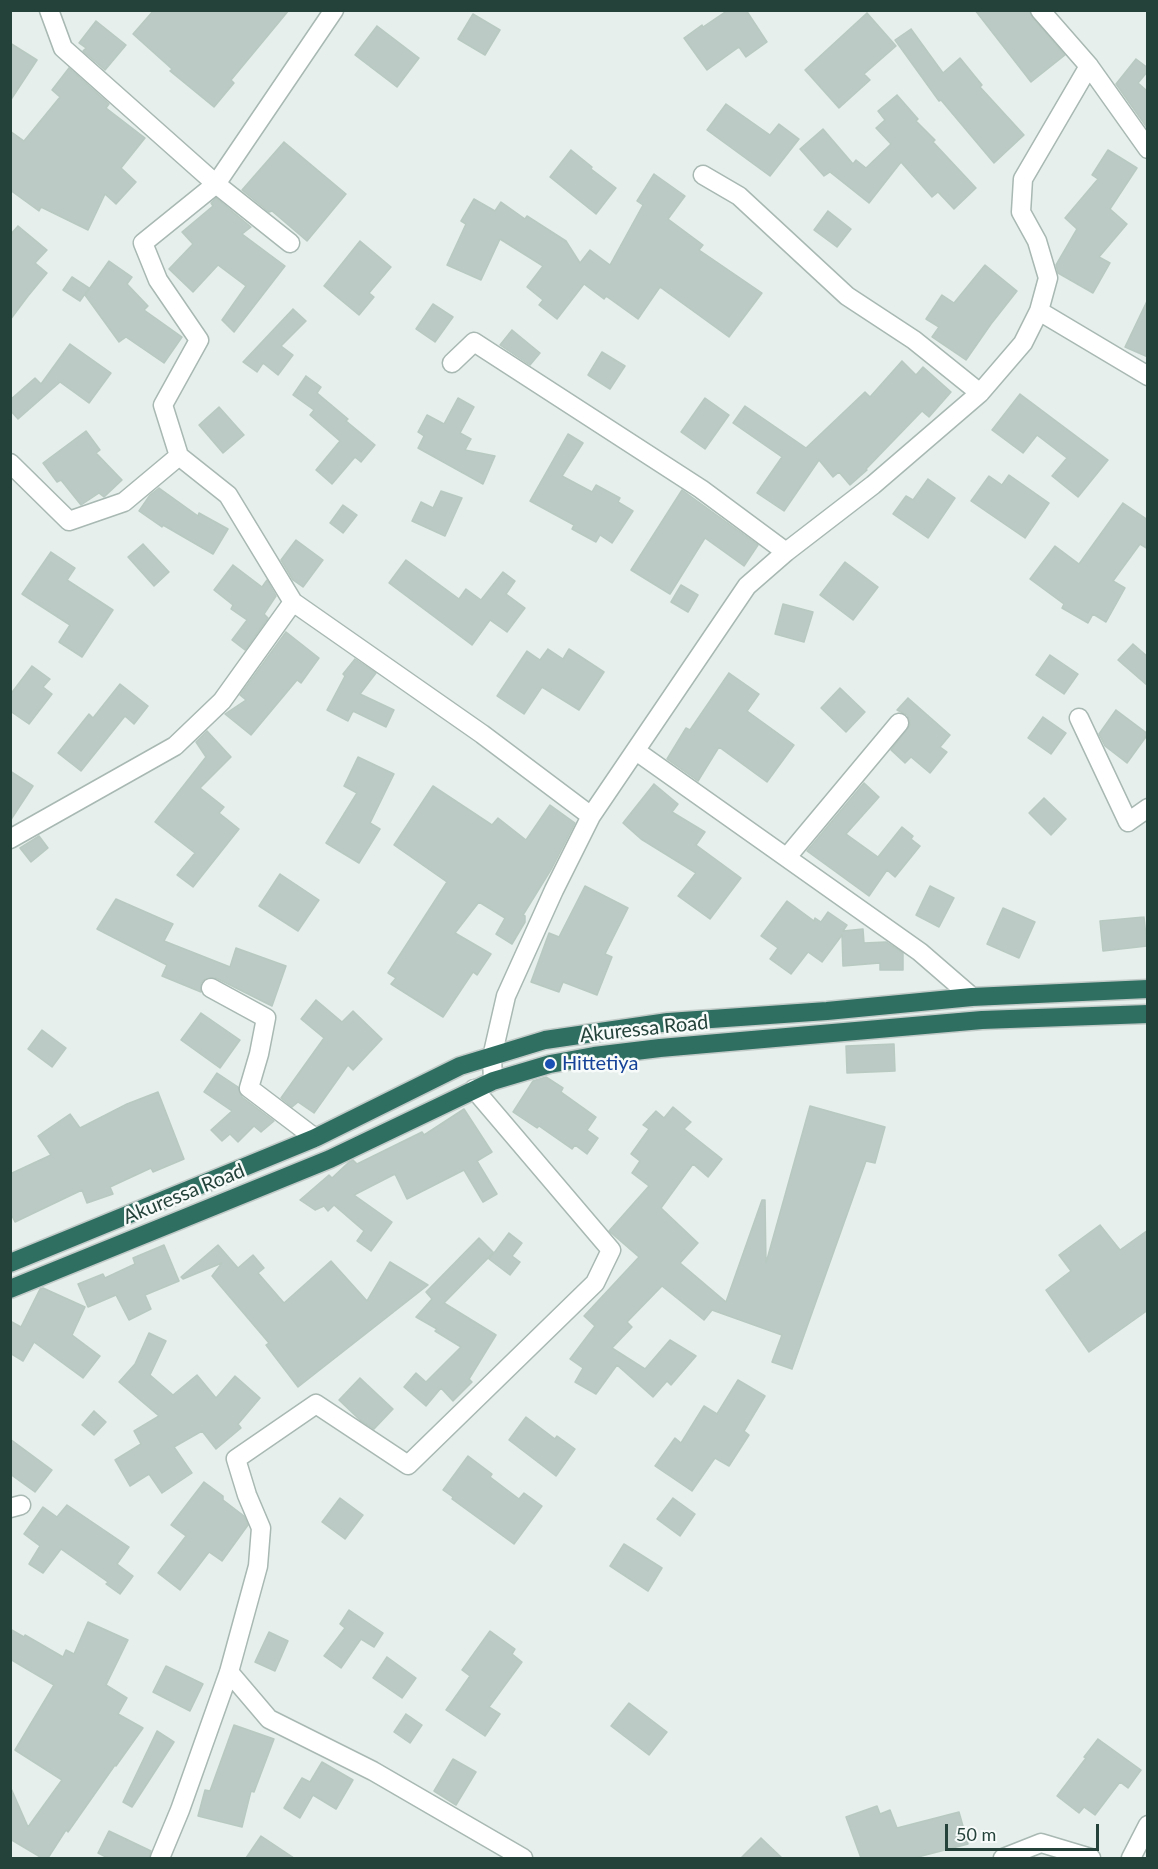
<!DOCTYPE html>
<html>
<head>
<meta charset="utf-8">
<style>
	body { margin:0 }
	#map { position:relative; width:1158px; height:1869px; overflow:hidden; background:#e6efeb; font-family:Lato,sans-serif }
	canvas { display:block }
	.frame { position:absolute; inset:0; border:12px solid #24423a; pointer-events:none }
	.scale { position:absolute; left:945px; top:1824px; width:154px; height:27px; box-sizing:border-box; border:3px solid #24423a; border-top:0; padding-left:8px; font-size:18px; line-height:21px; white-space:nowrap; color:#24423a; -webkit-text-stroke:4px #f7fbf9; paint-order:stroke }
</style>
</head>
<body>
<div id="map">
<canvas width="1158" height="1869"></canvas>
<div class="frame"></div>
<div class="scale">50 m</div>
</div>
<script>
const ctx = document.querySelector('canvas').getContext('2d');
ctx.lineJoin = 'round';
function fillPath(path, color) {
  ctx.fillStyle = color;
  ctx.fill(path, 'evenodd');
}
function toPath(rows) {
  const path = new Path2D();
  for (const r of rows) {
    path.moveTo(r[0], r[1]);
    for (let i = 2; i < r.length; i += 2) path.lineTo(r[i], r[i + 1]);
  }
  return path;
}
function stroke(path, color, width, dash) {
  ctx.strokeStyle = color;
  ctx.lineWidth = width;
  ctx.lineCap = dash ? 'butt' : 'round';
  ctx.setLineDash(dash || []);
  ctx.stroke(path);
}
function write(font, color, halo, rows, align = 'center') {
  ctx.font = font + ' Lato,sans-serif';
  ctx.lineWidth = 5;
  ctx.setLineDash([]);
  ctx.textBaseline = 'middle';
  ctx.strokeStyle = halo;
  ctx.fillStyle = color;
  for (const [text, x, y, turn = 0] of rows) {
    ctx.save();
    ctx.translate(x, y);
    ctx.rotate((+turn || 0) * Math.PI / 180);
    ctx.textAlign = isNaN(turn) ? turn : align;
    if (halo) ctx.strokeText(text, 0, 0);
    ctx.fillText(text, 0, 0);
    ctx.restore();
  }
}
const building = toPath([
	[154,10,289,10,231,80,234,83,214,107,170,71,172,69,133,34,154,10],
	[728,10,746,10,767,42,746,57,739,47,707,70,684,38,702,25,703,27,728,10],
	[975,10,1029,10,1032,17,1065,55,1031,82,975,10],
	[867,13,896,46,864,74,870,80,839,108,805,70,867,13],
	[473,14,500,30,485,55,458,39,473,14],
	[96,21,126,45,105,70,83,51,86,48,79,43,96,21],
	[377,26,419,58,397,87,355,55,377,26],
	[911,29,943,73,960,58,982,85,980,87,1024,135,994,163,941,100,939,101,895,40,911,29],
	[10,43,37,60,10,101,10,43],
	[1136,59,1148,68,1148,71,1138,83,1146,90,1148,88,1148,129,1116,84,1136,59],
	[69,68,109,104,106,108,145,138,121,168,136,182,116,204,105,194,88,230,41,207,39,211,10,190,10,131,24,141,60,97,52,90,69,68],
	[897,95,918,119,916,121,935,140,933,142,976,188,954,209,938,192,932,197,901,162,869,203,830,172,824,176,800,149,823,129,853,164,856,160,866,168,891,144,876,128,885,120,878,111,897,95],
	[726,104,770,135,779,124,799,139,770,176,707,130,726,104],
	[284,142,346,194,307,241,272,211,269,212,242,190,284,142],
	[571,150,592,167,591,169,616,188,596,214,550,177,571,150],
	[1108,150,1137,168,1110,209,1127,224,1099,257,1110,263,1093,293,1058,273,1056,265,1077,229,1065,218,1098,179,1092,175,1108,150],
	[654,174,685,196,668,219,703,245,699,250,762,293,729,337,660,287,638,319,606,296,604,299,584,284,557,319,539,305,543,300,527,287,543,266,500,239,481,280,447,265,466,224,461,221,474,199,495,211,501,202,525,219,527,216,566,241,580,263,590,250,610,265,643,205,637,201,654,174],
	[216,198,251,227,242,234,285,266,234,332,222,320,246,286,218,265,193,292,169,269,193,244,182,232,213,206,211,203,216,198],
	[828,211,851,229,837,247,814,230,828,211],
	[18,226,47,250,35,263,47,273,28,296,10,320,10,235,18,226],
	[360,241,391,267,369,293,374,297,359,315,324,286,360,241],
	[109,261,132,277,127,284,148,306,144,310,182,337,164,363,126,337,119,342,85,295,109,261],
	[985,265,1017,291,991,324,966,360,932,337,939,327,926,319,942,295,954,303,985,265],
	[72,277,89,288,80,301,63,290,72,277],
	[1148,299,1148,357,1125,347,1148,299],
	[433,304,453,317,435,342,416,329,433,304],
	[293,309,306,321,281,346,293,355,278,375,263,363,257,372,243,362,293,309],
	[512,330,540,353,530,365,500,345,512,330],
	[70,344,111,373,89,403,60,382,18,419,10,410,10,400,35,378,41,384,70,344],
	[602,352,625,366,610,389,588,375,602,352],
	[902,361,916,375,923,367,951,392,929,417,922,411,866,469,867,470,850,485,839,472,833,477,819,460,784,511,757,493,782,457,733,423,745,406,806,448,865,392,870,397,902,361],
	[306,376,321,387,317,393,348,419,346,421,375,445,361,462,355,457,332,484,316,470,340,441,310,415,314,410,293,395,306,376],
	[1020,394,1108,460,1078,497,1052,476,1067,458,1037,435,1023,453,992,430,1020,394],
	[458,398,474,407,460,433,471,439,465,450,495,456,483,484,418,448,424,436,418,432,427,415,444,424,458,398],
	[705,398,729,415,705,449,681,432,705,398],
	[219,407,244,435,223,453,199,425,219,407],
	[86,431,100,450,96,453,122,480,104,497,99,493,81,505,61,480,57,482,43,463,86,431],
	[568,434,583,443,562,476,592,492,596,485,620,498,618,502,633,511,612,543,600,535,596,542,572,529,574,525,530,501,568,434],
	[1009,475,1049,503,1025,538,971,501,989,476,1002,485,1009,475],
	[928,479,955,498,928,538,893,514,906,496,913,500,928,479],
	[159,488,198,516,199,513,228,529,213,554,163,525,162,527,139,511,150,495,159,488],
	[682,490,758,545,744,566,705,538,670,594,631,570,682,490],
	[441,491,462,498,445,536,412,521,421,502,433,508,441,491],
	[1123,503,1148,520,1148,549,1140,544,1113,581,1125,588,1106,622,1093,614,1088,623,1062,608,1064,604,1030,579,1055,546,1079,564,1123,503],
	[343,505,357,515,343,533,330,523,343,505],
	[296,540,323,560,303,587,293,580,281,560,296,540],
	[143,544,169,572,154,586,128,557,143,544],
	[51,552,75,568,67,580,113,610,82,657,59,642,70,625,22,594,51,552],
	[406,560,459,599,466,589,481,600,503,572,515,581,506,594,525,608,507,632,490,620,472,645,389,583,406,560],
	[845,562,878,587,853,620,820,595,845,562],
	[233,565,262,587,267,580,276,596,264,614,268,618,245,650,232,640,247,620,231,609,233,605,214,590,233,565],
	[681,585,698,595,688,612,671,602,681,585],
	[783,604,813,612,804,642,775,634,783,604],
	[286,632,319,658,301,683,297,680,251,735,225,714,246,700,240,695,286,632],
	[1133,644,1148,657,1148,686,1118,660,1133,644],
	[548,649,563,659,569,649,604,672,579,710,542,687,524,714,497,696,527,651,540,660,548,649],
	[1050,655,1078,674,1064,694,1036,675,1050,655],
	[355,659,376,673,360,694,394,710,386,727,353,711,348,721,327,710,345,676,343,674,355,659],
	[32,666,50,679,43,687,52,694,29,724,10,711,10,695,32,666],
	[729,673,759,694,747,711,794,745,767,782,719,747,698,781,667,759,686,728,690,730,729,673],
	[120,684,148,706,134,724,125,716,81,771,58,753,89,714,93,718,120,684],
	[840,688,865,712,846,732,821,708,840,688],
	[908,698,950,735,940,747,947,752,930,773,911,757,905,763,891,750,910,725,907,715,897,710,908,698],
	[1116,710,1148,734,1127,763,1105,746,1099,734,1116,710],
	[1043,717,1066,733,1051,754,1028,738,1043,717],
	[207,731,231,757,200,788,224,807,219,813,239,829,193,887,177,875,195,853,155,822,206,757,196,742,207,731],
	[358,757,394,774,370,823,380,829,359,863,326,843,357,793,344,786,358,757],
	[10,771,33,786,10,821,10,771],
	[864,783,879,797,846,834,878,857,902,827,913,836,911,839,920,846,895,877,887,870,869,896,807,851,864,783],
	[654,784,678,804,672,812,705,832,696,845,741,878,710,919,678,896,696,873,641,839,623,823,654,784],
	[433,786,492,825,498,818,526,840,550,805,575,823,552,868,523,915,525,916,525,922,512,944,496,934,505,918,479,902,455,933,491,954,477,975,473,972,443,1017,391,984,396,978,388,973,447,882,394,845,433,786],
	[1044,798,1066,819,1051,835,1029,813,1044,798],
	[39,836,48,848,31,862,20,848,39,836],
	[280,874,319,900,298,931,259,906,280,874],
	[585,886,628,908,605,954,612,957,597,995,563,982,559,992,531,982,549,933,559,937,585,886],
	[930,886,954,898,939,927,916,915,930,886],
	[116,899,173,924,164,941,230,967,236,948,286,966,272,1006,216,978,205,979,201,983,201,992,162,976,167,965,97,929,116,899],
	[787,901,814,921,815,918,821,922,828,912,847,925,843,931,863,929,864,943,886,942,903,953,903,970,880,970,880,963,843,966,842,935,822,962,808,952,791,974,770,959,778,948,761,936,787,901],
	[1003,908,1035,922,1019,958,987,944,1003,908],
	[1144,917,1147,946,1103,951,1100,921,1144,917],
	[316,1000,342,1022,353,1011,382,1039,353,1070,348,1065,314,1113,298,1102,292,1107,281,1098,324,1038,301,1019,316,1000],
	[201,1013,240,1040,220,1068,181,1040,201,1013],
	[42,1030,66,1048,52,1067,28,1049,42,1030],
	[894,1044,895,1071,847,1073,846,1046,894,1044],
	[217,1073,238,1087,242,1097,274,1121,261,1132,254,1126,238,1142,230,1134,222,1141,211,1130,232,1111,204,1092,217,1073],
	[546,1077,563,1088,561,1092,596,1117,587,1130,598,1138,587,1154,575,1145,572,1149,539,1126,537,1128,513,1112,533,1081,546,1077],
	[158,1092,184,1159,153,1172,151,1168,110,1187,113,1194,87,1203,82,1190,15,1222,10,1212,10,1174,51,1155,38,1136,70,1114,80,1128,127,1104,158,1092],
	[810,1106,885,1127,875,1163,866,1161,792,1369,772,1362,782,1335,712,1310,704,1320,662,1286,627,1322,632,1327,612,1348,645,1369,670,1340,696,1356,671,1385,667,1381,653,1397,617,1365,596,1394,575,1382,583,1368,570,1359,595,1326,584,1316,639,1257,609,1231,649,1186,632,1173,640,1161,631,1154,649,1129,643,1125,656,1111,664,1118,673,1107,691,1122,684,1129,722,1159,708,1177,693,1164,661,1208,698,1243,680,1263,726,1302,762,1200,765,1200,766,1263,810,1106],
	[464,1109,492,1152,477,1161,497,1194,483,1202,464,1170,407,1199,395,1174,354,1195,392,1222,371,1251,357,1241,364,1231,334,1205,328,1211,324,1206,315,1210,300,1200,329,1175,332,1178,349,1162,353,1160,357,1164,422,1132,424,1135,464,1109],
	[1100,1225,1120,1250,1148,1230,1148,1310,1089,1352,1046,1290,1071,1271,1059,1255,1100,1225],
	[509,1233,522,1243,512,1256,520,1262,510,1275,489,1259,493,1253,444,1303,496,1335,469,1379,472,1382,453,1401,441,1388,426,1406,404,1387,416,1373,426,1382,461,1347,435,1331,437,1329,416,1317,432,1299,426,1292,479,1238,494,1253,509,1233],
	[164,1245,179,1281,145,1295,151,1309,129,1320,116,1295,88,1307,78,1284,103,1274,105,1278,135,1264,133,1258,164,1245],
	[218,1245,238,1268,253,1255,264,1268,258,1273,284,1303,331,1261,367,1301,390,1262,428,1285,298,1387,266,1345,269,1343,212,1276,222,1263,183,1279,181,1277,218,1245],
	[43,1288,85,1307,72,1335,100,1356,83,1378,34,1342,23,1361,10,1353,10,1321,21,1327,40,1289,43,1288],
	[149,1333,166,1341,150,1375,173,1395,197,1375,216,1398,235,1376,260,1398,238,1424,241,1428,216,1449,202,1431,174,1447,192,1473,162,1493,149,1474,130,1486,115,1460,141,1444,134,1431,159,1416,119,1382,135,1364,149,1333],
	[360,1378,393,1409,374,1429,360,1420,339,1400,360,1378],
	[738,1380,765,1396,744,1431,749,1435,729,1466,715,1458,692,1491,655,1466,675,1438,681,1443,704,1406,717,1414,738,1380],
	[94,1411,106,1422,94,1435,82,1425,94,1411],
	[526,1417,555,1439,557,1436,575,1449,556,1476,509,1440,526,1417],
	[10,1439,52,1470,35,1492,10,1474,10,1439],
	[468,1456,492,1474,490,1477,519,1499,524,1493,542,1506,514,1544,452,1499,453,1497,443,1490,468,1456],
	[204,1482,223,1496,223,1500,244,1516,248,1525,222,1561,209,1552,180,1590,158,1573,186,1536,171,1525,204,1482],
	[340,1498,363,1515,345,1539,322,1522,340,1498],
	[673,1498,695,1514,680,1536,657,1519,673,1498],
	[67,1505,129,1547,117,1564,133,1576,120,1594,106,1584,108,1582,61,1549,43,1573,29,1564,40,1546,24,1534,43,1507,57,1517,67,1505],
	[624,1544,662,1568,648,1591,610,1566,624,1544],
	[349,1610,383,1633,374,1647,361,1639,341,1668,324,1656,345,1628,340,1624,349,1610],
	[88,1622,128,1640,106,1685,127,1698,118,1714,143,1728,116,1766,115,1765,68,1832,66,1830,48,1858,42,1858,10,1839,10,1786,28,1827,62,1780,15,1750,54,1685,10,1659,10,1629,24,1637,25,1635,63,1657,66,1650,74,1654,88,1622],
	[490,1631,515,1649,512,1654,522,1662,489,1707,500,1714,485,1736,446,1710,470,1676,462,1670,490,1631],
	[269,1632,288,1641,275,1671,255,1662,269,1632],
	[387,1657,416,1678,402,1698,373,1678,387,1657],
	[166,1666,203,1684,190,1711,153,1692,166,1666],
	[629,1703,667,1732,649,1755,611,1726,629,1703],
	[406,1714,422,1725,410,1743,394,1732,406,1714],
	[234,1725,274,1739,254,1792,251,1791,242,1827,198,1816,205,1790,210,1791,234,1725],
	[157,1731,174,1742,132,1807,123,1802,157,1731],
	[1098,1739,1141,1770,1128,1788,1120,1782,1095,1815,1084,1807,1079,1813,1057,1796,1086,1758,1084,1757,1098,1739],
	[453,1759,476,1772,456,1805,434,1791,453,1759],
	[322,1762,353,1780,336,1809,313,1795,300,1818,284,1808,302,1778,310,1782,322,1762],
	[877,1806,880,1814,890,1810,897,1828,959,1812,968,1844,914,1858,861,1858,846,1817,877,1806],
	[109,1831,151,1851,149,1858,108,1858,98,1853,109,1831],
	[261,1836,294,1858,246,1858,261,1836],
	[761,1838,782,1858,741,1858,761,1838]
]);
const minor = toPath([
	[49,10,63,48,216,184,334,10],
	[1040,10,1089,66,1148,149],
	[703,175,739,196,847,296,914,340,980,393],
	[1039,311,1148,376],
	[452,363,474,342,701,489,786,552],
	[179,456,163,405,199,340,158,280,143,243,216,184,290,243],
	[10,463,69,521,124,502,179,456,228,495,293,602,222,701,175,746,10,839],
	[293,602,482,734,591,816],
	[1079,718,1128,822,1148,808],
	[636,751,920,952,972,997],
	[787,857,899,723],
	[211,988,266,1018,259,1054,249,1088,315,1138],
	[493,1081,492,1057,506,996,554,890,591,816,747,586,786,552,873,485,980,393,1023,343,1039,311,1048,278,1037,241,1021,212,1023,179,1089,66],
	[10,1508,21,1505],
	[229,1672,269,1719,373,1771,523,1858],
	[160,1858,180,1810,229,1672,258,1566,261,1528,247,1495,236,1459,316,1404,408,1465,595,1283,611,1250,474,1089],
	[1003,1858,1041,1843,1091,1858],
	[1131,1858,1148,1825]
]);
const highway = toPath([
	[10,1263,315,1138,460,1066,545,1040,668,1022,827,1011,972,997,1148,989],
	[10,1289,330,1159,493,1081,550,1064,594,1056,660,1048,982,1020,1148,1014]
]);
const markers = [
	[550,1064,6,"#1a4fb4"]
];
const streetNames = [
	["Akuressa Road",644,1029,-6],
	["Akuressa Road",184,1194,-22]
];
const transitNames = [
	["Hittetiya",562,1064]
];
fillPath(building, '#bbcac4');
stroke(building, '#b8c9c2', 1.5);
stroke(minor, '#a8b8b2', 21);
stroke(highway, '#c2cac8', 21);
stroke(minor, '#fff', 18);
stroke(highway, '#2f6f62', 18);
for (const [x, y, r, color] of markers) {
  const dot = new Path2D();
  dot.arc(x, y, r, 0, 2 * Math.PI);
  ctx.fillStyle = color;
  ctx.fill(dot);
  stroke(dot, '#f7fbf9', 2);
}
write('20px', '#24423a', '#f7fbf9', streetNames);
write('20px', '#164399', '#f7fbf9', transitNames, 'left');
</script>
</body>
</html>
